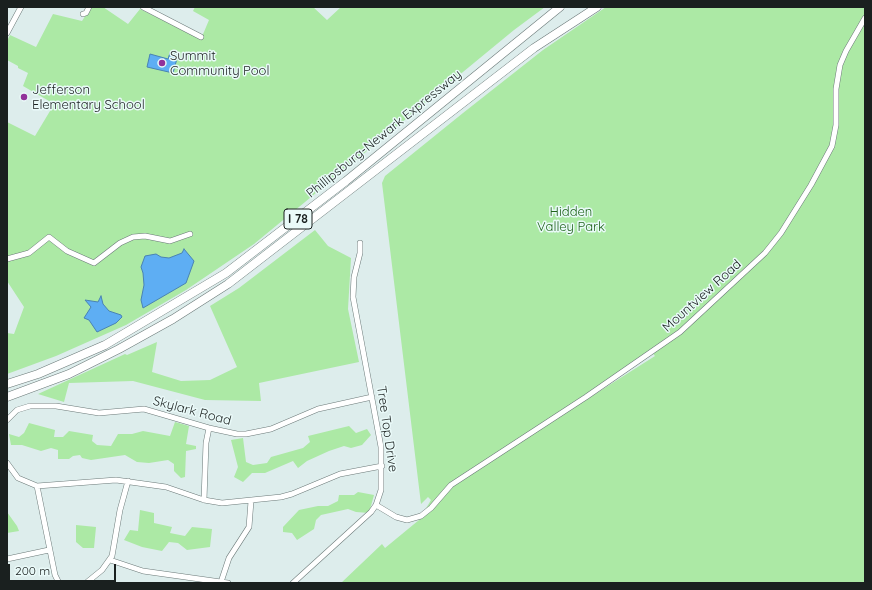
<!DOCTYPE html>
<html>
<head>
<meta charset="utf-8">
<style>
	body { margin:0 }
	#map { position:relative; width:872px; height:590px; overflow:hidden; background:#ddedec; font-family:Quicksand,sans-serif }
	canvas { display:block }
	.frame { position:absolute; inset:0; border:8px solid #1a201f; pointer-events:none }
	.scale { position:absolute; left:8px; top:564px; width:108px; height:18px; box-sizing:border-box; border:2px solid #1a201f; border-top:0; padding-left:5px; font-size:12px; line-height:14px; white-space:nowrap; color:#1a201f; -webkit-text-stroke:3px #eafaf9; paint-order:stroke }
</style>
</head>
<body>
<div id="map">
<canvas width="872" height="590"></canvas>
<div class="frame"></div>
<div class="scale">200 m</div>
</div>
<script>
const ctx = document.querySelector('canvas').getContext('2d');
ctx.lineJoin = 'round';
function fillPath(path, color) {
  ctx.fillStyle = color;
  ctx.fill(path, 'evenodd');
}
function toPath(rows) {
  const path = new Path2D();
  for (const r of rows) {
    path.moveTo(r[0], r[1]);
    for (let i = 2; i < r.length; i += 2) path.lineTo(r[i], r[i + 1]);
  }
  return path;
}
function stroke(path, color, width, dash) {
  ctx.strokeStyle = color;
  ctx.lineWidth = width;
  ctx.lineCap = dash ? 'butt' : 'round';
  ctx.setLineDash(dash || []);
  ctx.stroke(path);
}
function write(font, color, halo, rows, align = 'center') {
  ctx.font = font + ' Quicksand,sans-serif';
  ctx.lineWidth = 3;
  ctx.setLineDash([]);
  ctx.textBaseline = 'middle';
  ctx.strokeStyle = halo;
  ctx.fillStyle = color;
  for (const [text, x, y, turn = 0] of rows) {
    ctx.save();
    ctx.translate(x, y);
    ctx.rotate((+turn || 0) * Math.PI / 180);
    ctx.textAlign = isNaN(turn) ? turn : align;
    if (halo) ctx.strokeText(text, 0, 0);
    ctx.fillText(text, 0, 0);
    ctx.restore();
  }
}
const green = toPath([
	[91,7,103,7,128,24,140,9,201,39,209,20,193,11,195,7,313,7,327,20,341,7,545,7,514,30,254,244,186,290,126,325,56,356,7,374,7,333,14,334,24,307,7,281,7,122,35,136,53,106,49,101,23,86,28,73,18,68,18,66,7,60,7,41,10,35,36,47,53,14,82,21],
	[606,7,865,7,865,583,341,583,382,544,385,548,419,520,431,500,428,497,421,504,382,183,385,176,463,113,543,50],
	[650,350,655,356,581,403],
	[315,230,328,246,351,258,348,309,359,362,259,383,261,401,205,400,133,381,69,383,64,402,38,394,125,354,127,355,157,342,152,372,181,381,210,380,237,367,210,306,239,288],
	[175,422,189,426,186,444,196,446,196,449,186,451,185,477,181,478,174,471,174,464,168,460,149,463,137,462,125,455,91,460,82,458,80,455,73,456,69,459,58,459,58,450,51,448,41,451,22,445,11,445,9,434,19,437,24,433,29,423,55,430,54,437,63,437,69,431,93,435,92,441,97,445,111,446,118,434,132,434,143,431,170,436],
	[349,426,356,433,367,429,371,435,362,445,351,448,344,446,329,451,307,461,298,468,293,461,265,473,252,473,243,482,234,477,238,467,231,440,243,438,246,462,253,465,267,463,271,457,303,448,310,442,308,436],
	[358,492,374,495,369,513,356,512,348,509,321,515,316,520,314,529,297,540,292,533,283,532,283,527,299,510,318,506,328,506,338,501,339,495,354,495],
	[140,510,154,513,154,523,172,527,170,533,185,536,192,527,212,529,210,547,187,550,178,543,169,542,162,551,142,547,124,540,130,530,138,531],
	[7,512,17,526,19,531,7,533],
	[76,525,96,527,94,548,83,548,76,542]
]);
const water = toPath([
	[170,53,178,55,173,73,147,67,150,54,168,59,170,53],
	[184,249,194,261,186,283,143,308,141,300,144,285,143,273,141,267,145,256,156,254,161,257,169,258,182,253,184,249],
	[101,296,103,304,109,311,121,315,122,317,116,323,97,332,89,320,84,318,91,307,85,300,98,302,101,296]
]);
const minor = toPath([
	[143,7,201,37],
	[83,14,86,13,89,7],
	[7,33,21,7],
	[7,259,29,253,49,237,67,251,94,263,120,243,133,237,145,236,170,241,190,234],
	[7,420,17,410,30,406,56,406,99,413,144,409,209,428,237,434,246,434,271,429,318,409,372,397],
	[7,463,18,478,37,486,116,480,166,487,204,500,222,503,281,497,292,494,340,474,382,466],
	[37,486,55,575,59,583],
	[204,500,206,443,209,428],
	[376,505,396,517,407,520,421,516,431,508,451,485,586,397,680,332,765,253,781,233,811,185,832,146,836,125,836,89,840,65,846,51,865,18],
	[7,559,49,550],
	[110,560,143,571,228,583],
	[221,582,229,558,249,527,251,501],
	[86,583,102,570,112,556,120,510,128,481],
	[293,583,371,512,376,505,381,490,381,447,353,297,354,277,360,253,360,243]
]);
const highway = toPath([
	[7,384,38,374,105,345,226,273,346,181,560,7],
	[7,397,69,374,119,349,173,319,228,284,534,48,597,7]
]);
const markers = [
	[162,63,4,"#92329a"],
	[24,97,4,"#92329a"]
];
const shields = [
	[298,219,28]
];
const shieldNames = [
	["I 78",298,219]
];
const poiNames = [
	["Summit",170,56],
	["Community Pool",170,71],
	["Jefferson",32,90],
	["Elementary School",32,105]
];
const streetNames = [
	["Phillipsburg-Newark Expressway",384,134,-39],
	["Mountview Road",702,296,-42],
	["Skylark Road",192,411,15],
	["Tree Top Drive",387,429,82]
];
const parkNames = [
	["Hidden",571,212],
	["Valley Park",571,227]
];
fillPath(green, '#ace9a5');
fillPath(water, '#5eaef3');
stroke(water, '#4a83b3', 1);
stroke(minor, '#6b7978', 6);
stroke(highway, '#6b7978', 9);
stroke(minor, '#fff', 5);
stroke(highway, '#fff', 8);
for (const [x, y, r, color] of markers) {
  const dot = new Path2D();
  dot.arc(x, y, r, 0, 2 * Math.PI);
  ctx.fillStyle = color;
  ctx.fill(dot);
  stroke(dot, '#eafaf9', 1.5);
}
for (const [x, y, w] of shields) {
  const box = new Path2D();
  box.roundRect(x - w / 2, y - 10, w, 20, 3);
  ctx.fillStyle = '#eafaf9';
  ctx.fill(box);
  stroke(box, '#1a201f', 1);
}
write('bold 12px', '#1a201f', null, shieldNames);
write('13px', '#1a201f', '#eafaf9', poiNames, 'left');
write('13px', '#1a201f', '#eafaf9', streetNames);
write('13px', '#1f631a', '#eafaf9', parkNames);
</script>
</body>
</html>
